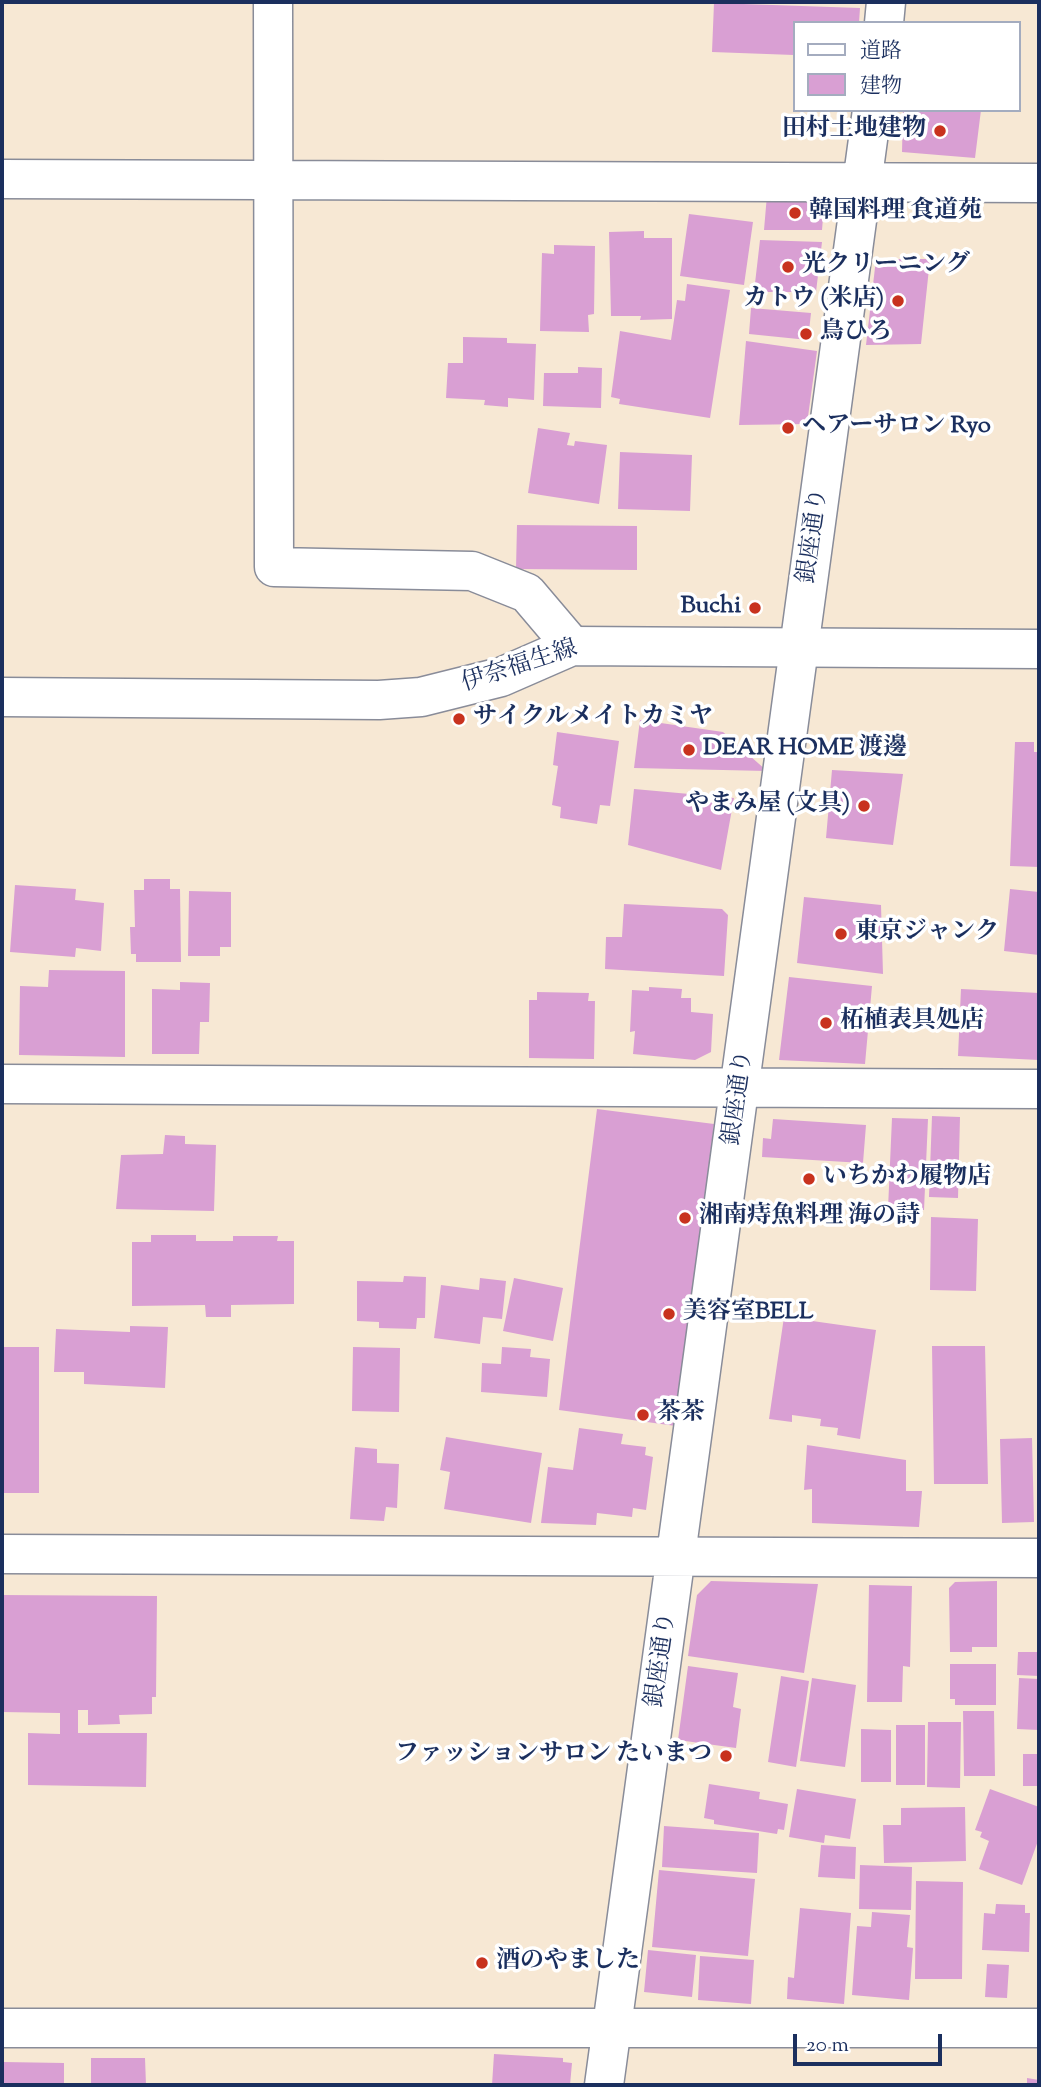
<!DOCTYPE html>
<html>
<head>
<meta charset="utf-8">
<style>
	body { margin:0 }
	#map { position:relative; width:1041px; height:2087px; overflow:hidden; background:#f7e8d4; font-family:"Sorts Mill Goudy","Noto Serif JP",serif }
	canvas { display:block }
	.frame { position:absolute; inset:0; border:4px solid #1b2f5e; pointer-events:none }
	.legend { position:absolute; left:793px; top:21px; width:228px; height:91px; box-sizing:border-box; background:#fff; border:2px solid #a4acbf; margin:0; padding:9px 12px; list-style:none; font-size:21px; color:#1b2f5e }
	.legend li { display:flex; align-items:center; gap:14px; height:35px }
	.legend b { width:35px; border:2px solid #a4acbf }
	.scale { position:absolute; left:793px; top:2034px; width:149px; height:32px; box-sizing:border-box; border:4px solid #1b2f5e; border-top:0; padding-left:9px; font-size:21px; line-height:24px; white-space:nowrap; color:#1b2f5e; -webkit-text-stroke:5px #fff; paint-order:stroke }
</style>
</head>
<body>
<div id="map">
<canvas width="1041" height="2087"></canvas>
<div class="frame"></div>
<ul class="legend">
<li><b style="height:9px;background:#fff"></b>道路</li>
<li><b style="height:19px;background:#d99fd3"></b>建物</li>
</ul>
<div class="scale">20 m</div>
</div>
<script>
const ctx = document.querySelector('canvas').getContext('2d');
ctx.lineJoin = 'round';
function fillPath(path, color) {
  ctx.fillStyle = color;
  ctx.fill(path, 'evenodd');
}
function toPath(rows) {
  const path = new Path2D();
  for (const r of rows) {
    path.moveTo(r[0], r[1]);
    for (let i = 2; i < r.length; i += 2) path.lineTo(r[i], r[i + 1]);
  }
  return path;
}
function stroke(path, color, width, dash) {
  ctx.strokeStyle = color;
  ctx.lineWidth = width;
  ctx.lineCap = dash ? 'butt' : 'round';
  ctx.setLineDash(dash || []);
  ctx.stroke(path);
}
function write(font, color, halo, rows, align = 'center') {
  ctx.font = font + ' "Sorts Mill Goudy","Noto Serif JP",serif';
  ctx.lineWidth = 7;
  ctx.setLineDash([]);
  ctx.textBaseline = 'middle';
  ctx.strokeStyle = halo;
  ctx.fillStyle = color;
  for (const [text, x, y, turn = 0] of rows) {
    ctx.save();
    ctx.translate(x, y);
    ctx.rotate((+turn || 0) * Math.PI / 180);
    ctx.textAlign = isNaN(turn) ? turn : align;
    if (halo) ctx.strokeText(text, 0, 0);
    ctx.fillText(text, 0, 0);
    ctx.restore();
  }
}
const building = toPath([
	[714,3,860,8,859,23,794,23,794,55,712,52],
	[903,110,981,110,975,158,902,152],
	[825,194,822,230,764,230,767,195],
	[689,214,753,222,744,285,680,276],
	[644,231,644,238,672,238,672,319,640,320,641,316,611,316,609,232],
	[760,240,822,242,816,292,754,292],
	[554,245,595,246,594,314,588,315,589,332,540,331,542,253,554,254],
	[876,259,930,259,921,344,866,345],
	[687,284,730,290,710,418,619,404,620,399,611,397,620,331,671,340,677,300,685,301],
	[751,308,811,313,808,340,749,334],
	[463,337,507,338,507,343,536,344,534,400,508,398,508,407,484,405,485,400,446,398,448,363,463,363],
	[746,341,817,351,807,424,739,425],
	[578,367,602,368,601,408,543,406,544,373,578,373],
	[538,428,570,433,567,445,574,446,575,441,607,445,599,504,528,493],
	[620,452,692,455,690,511,618,509],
	[517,525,637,526,637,570,516,569],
	[640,720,723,732,767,771,634,768],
	[557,732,619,741,610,806,600,805,597,824,560,818,561,807,552,805,558,766,553,765],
	[1015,742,1034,742,1034,752,1039,752,1039,867,1010,866],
	[832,770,903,774,893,845,826,838],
	[634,789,734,798,721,870,628,845],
	[144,879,170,879,170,889,180,889,181,962,136,962,136,954,131,954,130,927,135,927,134,890,144,890],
	[15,885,76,889,75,900,104,903,101,951,76,948,75,957,10,952],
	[1010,889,1039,892,1039,955,1004,951],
	[189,891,231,892,231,947,220,947,220,956,188,956],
	[804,897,881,905,883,974,797,963],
	[624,904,722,909,728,915,724,976,605,969,606,937,622,937],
	[49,970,125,971,125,1057,19,1055,20,986,48,987],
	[789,977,872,986,865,1064,779,1060],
	[180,982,210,983,209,1022,200,1022,199,1054,152,1054,152,989,180,990],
	[649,987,682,989,681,998,691,998,691,1012,713,1014,711,1052,695,1060,633,1054,635,1031,630,1032,632,990,649,991],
	[961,989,1039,993,1039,1060,958,1056],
	[537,992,589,993,588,1001,595,1001,594,1059,529,1058,529,1000,537,1000],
	[597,1109,714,1124,676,1426,559,1410],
	[932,1116,960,1117,958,1198,929,1197],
	[892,1118,928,1119,924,1210,888,1209],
	[773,1119,866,1125,863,1163,762,1157,763,1138,771,1139],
	[165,1135,185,1136,185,1144,216,1145,214,1211,116,1209,121,1155,163,1154],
	[931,1217,978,1219,976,1291,930,1290],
	[151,1235,196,1235,196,1241,233,1241,233,1236,278,1236,277,1241,294,1241,294,1304,231,1305,231,1317,206,1317,205,1305,132,1306,132,1242,151,1242],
	[404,1276,426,1277,425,1318,417,1318,416,1329,379,1328,379,1322,357,1321,357,1281,403,1282],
	[480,1278,506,1281,502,1319,483,1317,480,1344,434,1338,441,1285,479,1290],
	[514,1278,563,1288,553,1341,503,1331],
	[784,1317,876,1330,860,1439,837,1435,838,1428,820,1426,821,1419,792,1415,792,1422,769,1419],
	[130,1326,168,1327,165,1388,84,1384,84,1372,54,1372,56,1329,130,1332],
	[932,1346,985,1346,988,1484,934,1484],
	[2,1347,39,1347,39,1493,2,1493],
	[353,1347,400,1348,399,1412,352,1411],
	[502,1347,531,1349,530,1357,550,1359,547,1397,481,1392,482,1363,501,1364],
	[579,1428,623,1434,621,1444,646,1447,645,1455,653,1457,646,1510,633,1508,632,1517,597,1513,596,1525,541,1523,548,1467,573,1470],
	[446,1437,542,1453,531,1523,444,1509,450,1472,440,1470],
	[1032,1438,1034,1522,1002,1523,1000,1439],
	[807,1445,906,1460,906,1491,922,1491,919,1527,812,1523,812,1489,804,1490],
	[355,1447,377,1449,377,1463,399,1464,397,1508,386,1507,384,1521,350,1519],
	[711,1581,818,1584,804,1673,688,1656,697,1595],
	[997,1581,997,1647,972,1647,972,1652,950,1652,949,1588,955,1582],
	[869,1585,912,1586,910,1667,903,1666,902,1702,867,1702],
	[2,1595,157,1596,156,1697,152,1697,152,1714,119,1715,120,1724,88,1725,88,1710,78,1710,78,1733,147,1733,146,1787,28,1785,28,1733,60,1734,60,1713,2,1712],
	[1018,1652,1039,1652,1039,1676,1017,1675],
	[950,1664,996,1664,996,1705,955,1705,955,1699,950,1699],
	[688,1666,738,1673,733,1707,741,1709,736,1748,678,1740],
	[781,1676,809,1681,796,1767,768,1762],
	[812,1678,856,1685,845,1767,800,1761],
	[1019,1678,1039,1679,1039,1730,1017,1729],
	[963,1711,994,1711,995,1776,964,1776],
	[928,1722,961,1722,960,1788,927,1787],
	[896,1725,925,1725,925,1785,896,1785],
	[861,1729,891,1730,891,1782,861,1782],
	[1023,1754,1039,1754,1039,1786,1023,1786],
	[709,1784,760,1792,759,1799,788,1804,784,1830,778,1829,777,1834,714,1824,714,1820,704,1818],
	[797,1789,856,1799,850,1839,825,1835,824,1843,789,1837],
	[990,1789,1039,1807,1039,1838,1022,1885,979,1869,989,1841,980,1837,982,1832,975,1830],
	[965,1807,966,1861,884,1863,883,1825,901,1825,901,1808],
	[664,1826,759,1833,757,1873,662,1867],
	[821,1845,856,1847,855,1879,818,1877],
	[860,1865,912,1867,911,1910,859,1909],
	[659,1870,755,1879,748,1956,652,1947],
	[916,1881,963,1882,962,1979,915,1979],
	[996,1904,1025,1905,1025,1913,1030,1913,1029,1952,982,1950,984,1913,995,1914],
	[800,1908,851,1913,844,2004,787,1999,788,1977,794,1978],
	[872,1912,910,1915,907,1947,913,1948,909,2000,852,1995,857,1926,871,1927],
	[648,1950,696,1955,692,1997,644,1992],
	[700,1956,754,1960,751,2004,698,2000],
	[987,1964,1009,1965,1007,1998,985,1997],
	[494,2054,563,2058,563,2062,572,2063,570,2085,492,2085],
	[91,2058,145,2058,146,2085,91,2085],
	[3,2062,64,2063,64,2085,3,2085],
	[1027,2078,1039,2080,1039,2085,1027,2085]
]);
const minor = toPath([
	[273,2,274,567,472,571,527,593,572,646],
	[884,23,886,2],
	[2,179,1039,183],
	[2,1084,1039,1089],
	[2,1554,1039,1558],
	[2,2028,1039,2028],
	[604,2085,872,110]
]);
const secondary = toPath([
	[2,697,379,700,421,697,501,677,572,646,1039,649]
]);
const markers = [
	[940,131,7,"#c8321e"],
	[795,213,7,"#c8321e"],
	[788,267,7,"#c8321e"],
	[898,301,7,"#c8321e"],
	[806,334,7,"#c8321e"],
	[788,428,7,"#c8321e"],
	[755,608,7,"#c8321e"],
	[459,719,7,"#c8321e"],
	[689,750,7,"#c8321e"],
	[864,806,7,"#c8321e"],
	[841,934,7,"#c8321e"],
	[826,1023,7,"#c8321e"],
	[809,1179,7,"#c8321e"],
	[685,1218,7,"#c8321e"],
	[669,1314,7,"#c8321e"],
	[643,1415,7,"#c8321e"],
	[726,1756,7,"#c8321e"],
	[482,1963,7,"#c8321e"]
];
const poiNames = [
	["田村土地建物",926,131,"right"],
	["韓国料理 食道苑",809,213],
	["光クリーニング",802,267],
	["カトウ (米店)",884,301,"right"],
	["鳥ひろ",820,334],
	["ヘアーサロン Ryo",802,428],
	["Buchi",741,608,"right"],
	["サイクルメイトカミヤ",473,719],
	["DEAR HOME 渡邊",703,750],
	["やまみ屋 (文具)",850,806,"right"],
	["東京ジャンク",855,934],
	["柘植表具処店",840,1023],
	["いちかわ履物店",823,1179],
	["湘南痔魚料理 海の詩",699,1218],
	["美容室BELL",683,1314],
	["茶茶",657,1415],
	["ファッションサロン たいまつ",712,1756,"right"],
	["酒のやました",496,1963]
];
const streetNames = [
	["銀座通り",815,536,-82],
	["伊奈福生線",520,668,-18],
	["銀座通り",740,1098,-82],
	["銀座通り",663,1660,-82]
];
fillPath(building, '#d99fd3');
stroke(minor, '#898c99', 41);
stroke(secondary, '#898c99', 41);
stroke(minor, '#fff', 38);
stroke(secondary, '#fff', 38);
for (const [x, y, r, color] of markers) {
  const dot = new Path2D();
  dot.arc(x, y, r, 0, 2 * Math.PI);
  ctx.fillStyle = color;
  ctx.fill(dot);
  stroke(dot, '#fff', 2.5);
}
write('bold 24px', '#1b2f5e', '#fff', poiNames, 'left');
write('24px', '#1b2f5e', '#fff', streetNames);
</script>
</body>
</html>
